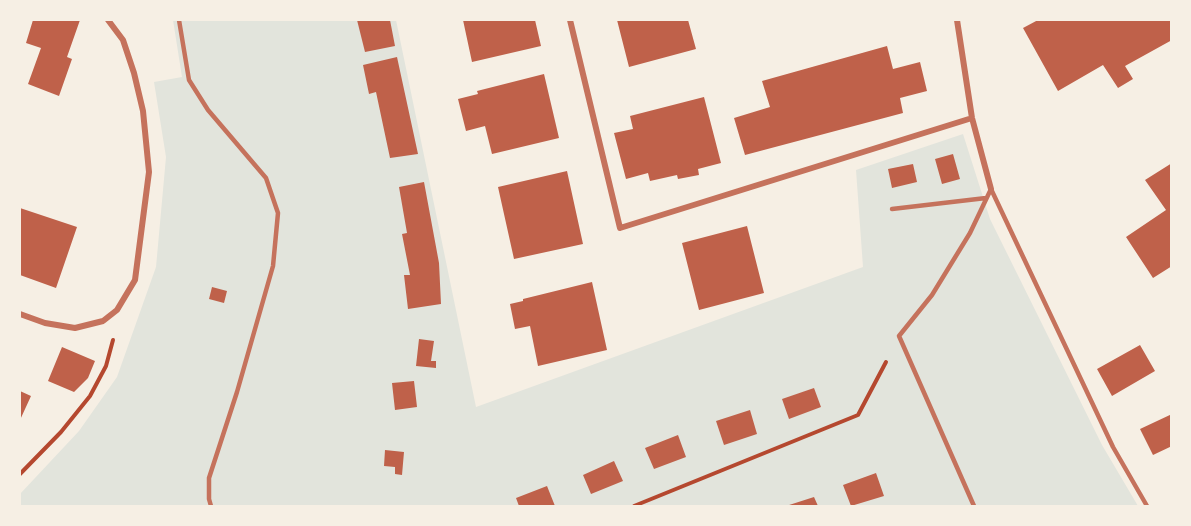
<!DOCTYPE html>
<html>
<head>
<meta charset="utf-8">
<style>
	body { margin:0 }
	#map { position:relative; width:1191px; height:526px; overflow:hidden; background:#f6efe4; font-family:Mulish,sans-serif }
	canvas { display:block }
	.frame { position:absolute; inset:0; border:21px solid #f6efe4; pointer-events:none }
</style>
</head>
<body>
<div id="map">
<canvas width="1191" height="526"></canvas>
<div class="frame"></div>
</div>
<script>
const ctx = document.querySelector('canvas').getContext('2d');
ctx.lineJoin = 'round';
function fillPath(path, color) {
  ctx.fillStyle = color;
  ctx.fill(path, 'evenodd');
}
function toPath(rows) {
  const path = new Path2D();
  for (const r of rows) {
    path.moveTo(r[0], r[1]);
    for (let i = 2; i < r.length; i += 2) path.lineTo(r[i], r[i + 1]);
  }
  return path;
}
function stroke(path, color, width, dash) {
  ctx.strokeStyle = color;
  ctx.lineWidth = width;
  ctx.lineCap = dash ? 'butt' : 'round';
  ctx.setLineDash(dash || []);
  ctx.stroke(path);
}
const green = toPath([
	[173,20,396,20,476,407,863,267,856,170,963,134,990,219,1102,445,1138,506,20,506,20,494,79,431,117,377,156,267,166,157,154,82,182,77]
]);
const building = toPath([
	[33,20,80,20,67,57,72,59,59,96,28,84,41,48,26,43],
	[357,20,390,20,395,46,365,52],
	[463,20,535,20,541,46,472,62],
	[617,20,688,20,696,49,629,67],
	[1038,20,1172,20,1172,40,1125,66,1133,79,1118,88,1103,65,1058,91,1023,28],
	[887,46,893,69,920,62,927,91,900,98,903,113,745,155,734,118,770,107,762,81],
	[397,57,418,154,390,158,376,92,369,94,363,65],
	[544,74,559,138,492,154,485,126,466,131,458,99,478,94,477,91],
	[704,97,721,163,698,169,699,175,678,179,677,175,650,181,648,173,626,179,614,133,633,129,630,116],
	[953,154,960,179,942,184,935,159],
	[1172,163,1172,266,1153,278,1126,237,1166,210,1145,180],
	[913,164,917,182,892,188,888,169],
	[567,171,583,244,514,259,498,187],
	[424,182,439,263,441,304,408,309,404,275,410,275,402,234,407,233,399,187],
	[20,208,77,227,56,288,20,275],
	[747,226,764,293,699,310,682,243],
	[592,282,607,350,538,366,530,326,515,329,510,304,523,301,523,299],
	[212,287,227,291,224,303,209,299],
	[419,339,434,341,431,361,436,361,436,368,416,366],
	[1140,345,1155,371,1112,396,1097,369],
	[62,347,95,361,88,378,74,392,48,381],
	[414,381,417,407,395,410,392,383],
	[814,388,821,407,789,419,782,399],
	[20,391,31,396,20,420],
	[750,410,757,434,724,445,716,421],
	[1172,414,1172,446,1153,455,1140,429],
	[678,435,686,457,654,469,645,448],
	[385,450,404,452,402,475,395,474,395,467,384,466],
	[614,461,623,481,591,494,583,475],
	[876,473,884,496,851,506,843,485],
	[547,486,555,506,519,506,516,498],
	[814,497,818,506,786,506]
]);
const path = toPath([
	[20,474,61,432,90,396,106,366,113,340],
	[634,506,858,415,886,362]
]);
const service = toPath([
	[179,20,189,80,208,110,266,178,278,213,273,266,237,392,209,478,209,499,211,506],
	[991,189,1113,447,1147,506],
	[892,209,986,198],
	[974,506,899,336,932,295,970,233,991,189]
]);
const minor = toPath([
	[570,20,620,228,972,118],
	[957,20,972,118,991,189],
	[20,314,45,323,75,328,103,321,117,310,135,280,149,172,143,111,134,73,123,40,108,20]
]);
fillPath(green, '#e2e4dc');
fillPath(building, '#bf614a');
stroke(path, '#b5482f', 4);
stroke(service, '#c5725c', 4.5);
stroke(minor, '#c5725c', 6);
</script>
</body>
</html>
